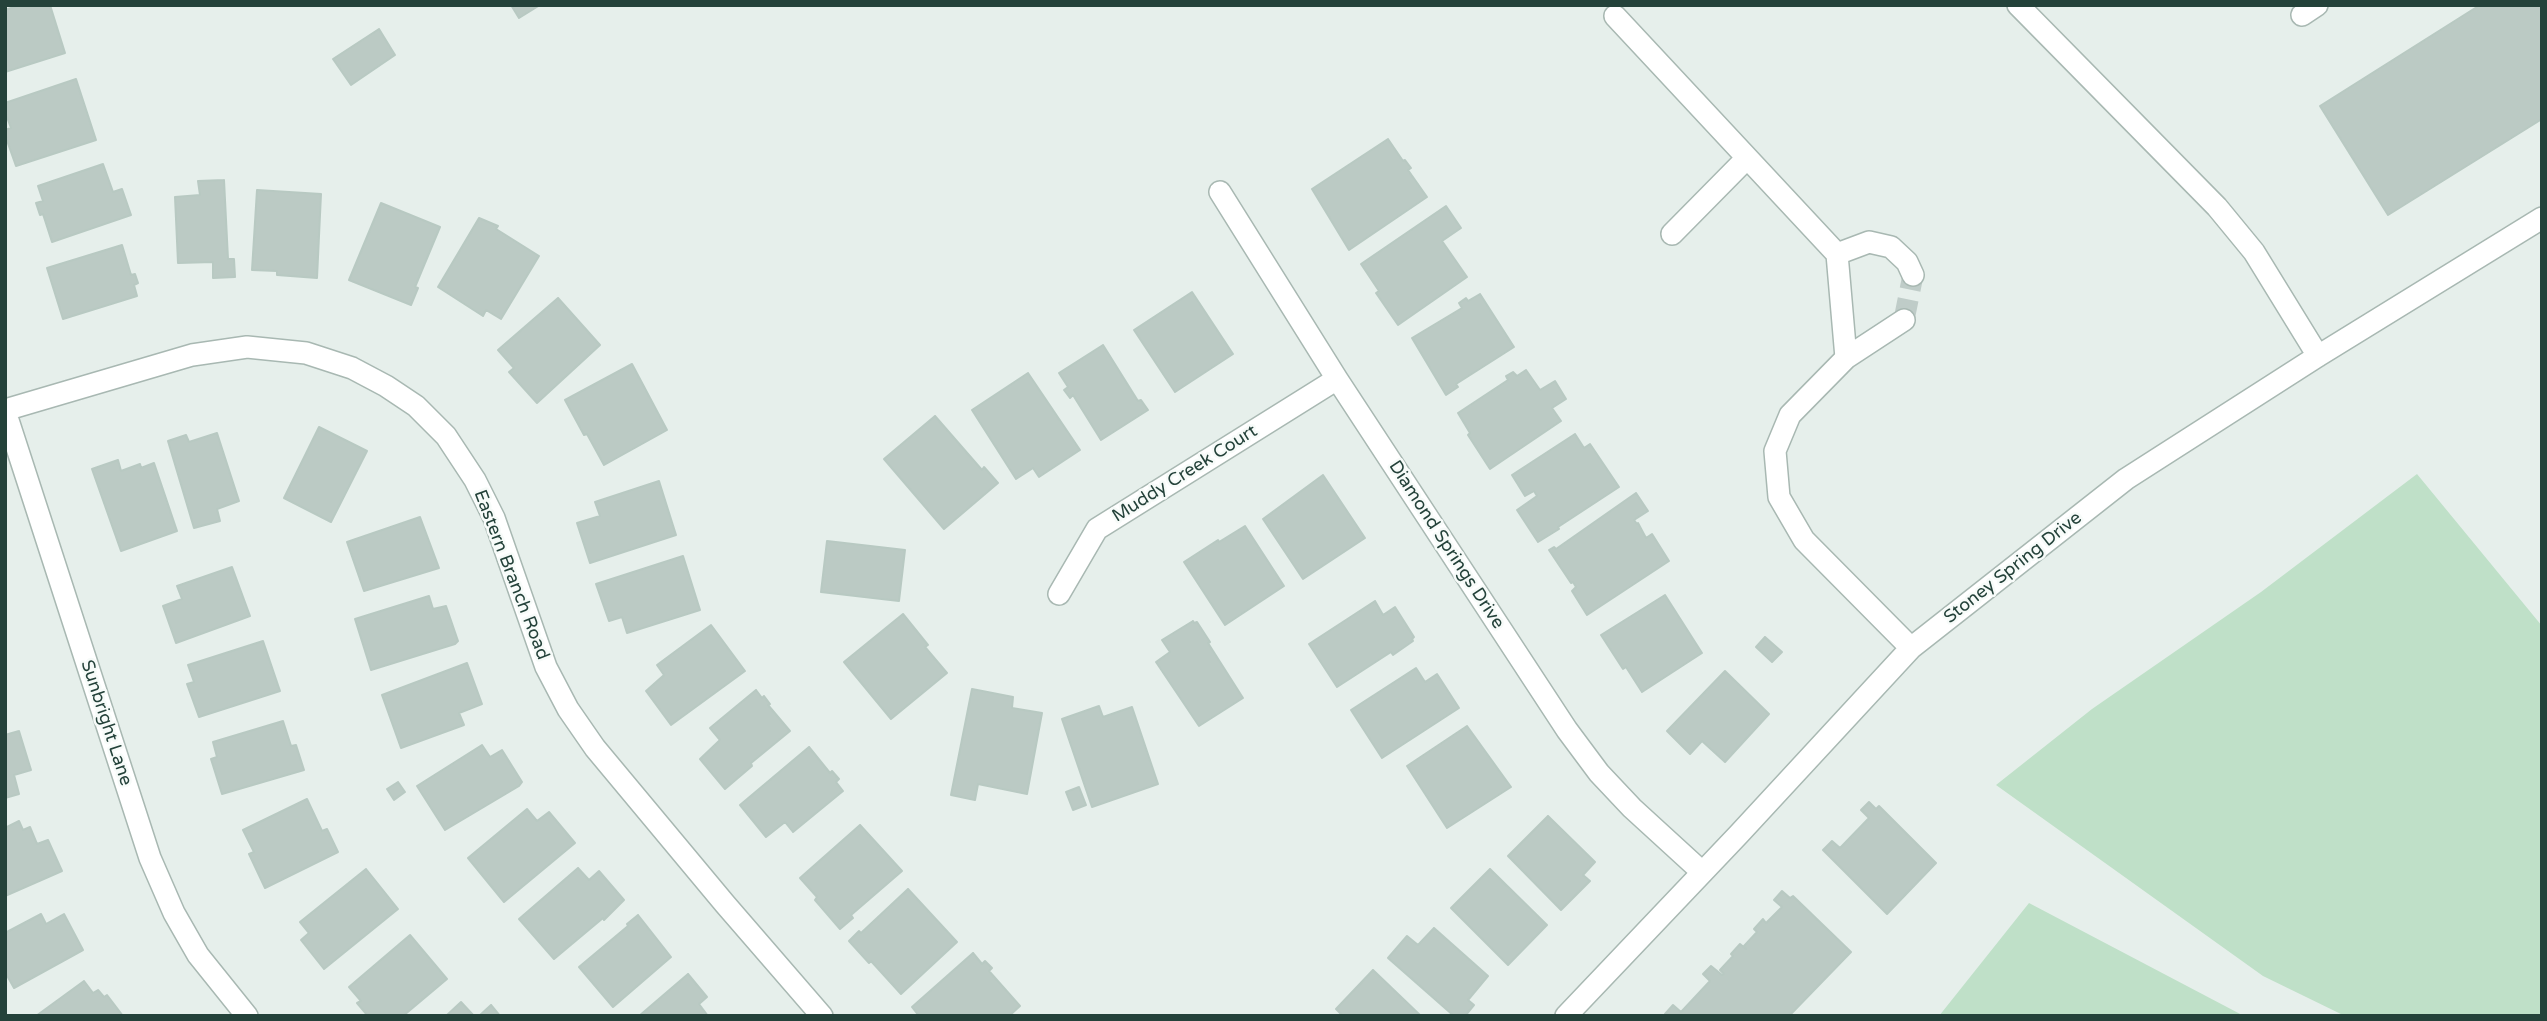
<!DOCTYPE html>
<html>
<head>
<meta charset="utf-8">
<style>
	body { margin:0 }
	#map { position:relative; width:2547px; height:1021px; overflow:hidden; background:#e6efeb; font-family:"Varela Round",sans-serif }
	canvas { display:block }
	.frame { position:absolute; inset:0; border:7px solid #24423a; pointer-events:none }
</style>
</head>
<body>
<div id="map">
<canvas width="2547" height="1021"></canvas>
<div class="frame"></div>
</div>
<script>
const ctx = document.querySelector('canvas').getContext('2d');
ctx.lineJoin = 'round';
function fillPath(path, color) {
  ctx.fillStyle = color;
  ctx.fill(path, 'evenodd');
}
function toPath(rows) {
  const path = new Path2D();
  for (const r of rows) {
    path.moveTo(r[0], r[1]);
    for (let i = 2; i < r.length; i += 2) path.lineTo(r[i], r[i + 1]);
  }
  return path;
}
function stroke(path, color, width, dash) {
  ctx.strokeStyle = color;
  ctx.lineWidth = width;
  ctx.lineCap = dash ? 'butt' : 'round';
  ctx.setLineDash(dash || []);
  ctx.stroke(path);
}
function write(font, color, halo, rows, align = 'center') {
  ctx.font = font + ' "Varela Round",sans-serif';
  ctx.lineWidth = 5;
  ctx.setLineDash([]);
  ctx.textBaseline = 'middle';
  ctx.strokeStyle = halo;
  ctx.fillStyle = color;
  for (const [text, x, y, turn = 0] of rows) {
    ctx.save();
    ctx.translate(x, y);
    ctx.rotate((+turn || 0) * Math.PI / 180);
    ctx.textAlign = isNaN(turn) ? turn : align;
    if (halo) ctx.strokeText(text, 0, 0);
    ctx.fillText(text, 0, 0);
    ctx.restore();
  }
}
const green = toPath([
	[2417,474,2542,626,2542,1016,2345,1016,2263,976,1996,785,2092,709,2261,592],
	[2029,903,2244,1016,1939,1016]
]);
const building = toPath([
	[20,5,50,5,65,53,5,72,5,10,20,5],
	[511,5,540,5,519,18,511,5],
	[2480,5,2542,5,2542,119,2388,215,2320,106,2480,5],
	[379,29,395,55,351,85,333,59,379,29],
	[76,79,96,140,16,166,5,135,5,130,11,128,5,112,5,103,76,79],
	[1388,139,1403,161,1405,160,1411,168,1408,170,1427,197,1349,250,1312,189,1388,139],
	[103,164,113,192,122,189,131,215,52,242,43,214,40,215,36,203,43,201,38,186,103,164],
	[224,180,228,259,234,259,235,277,213,278,213,262,178,263,175,197,200,195,198,181,224,180],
	[257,190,321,194,317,278,277,275,277,271,252,270,257,190],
	[381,203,440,227,415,287,418,288,411,305,349,280,381,203],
	[1446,206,1461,228,1442,241,1467,277,1398,325,1376,293,1379,291,1361,264,1446,206],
	[479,218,498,226,496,229,539,256,501,319,486,310,483,316,438,287,479,218],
	[122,245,131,275,135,274,138,283,134,285,137,296,63,319,47,268,122,245],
	[1192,292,1233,354,1175,392,1134,330,1192,292],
	[1480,294,1514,347,1456,384,1458,387,1446,395,1412,338,1462,308,1459,303,1466,298,1468,301,1480,294],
	[558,298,600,345,537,403,509,372,514,368,498,350,558,298],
	[1103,345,1138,401,1141,400,1148,410,1101,440,1073,395,1070,398,1064,390,1068,387,1059,373,1103,345],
	[632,364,667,430,604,465,587,434,584,435,565,400,632,364],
	[1526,370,1540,390,1555,381,1566,399,1552,408,1561,421,1490,469,1468,435,1470,433,1458,413,1508,380,1506,376,1513,372,1517,376,1526,370],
	[1028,373,1080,450,1039,477,1033,468,1016,479,972,410,1028,373],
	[935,416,982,470,984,467,998,483,944,529,884,459,935,416],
	[319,427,367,451,331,522,284,498,319,427],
	[217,433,239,501,217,509,220,521,194,528,168,441,186,435,189,442,217,433],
	[1575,434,1584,448,1590,444,1619,487,1558,527,1559,529,1538,542,1517,510,1537,496,1534,491,1525,496,1512,475,1575,434],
	[118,460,121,471,140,464,141,468,154,463,177,531,121,551,92,469,118,460],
	[1323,475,1365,538,1303,579,1263,519,1323,475],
	[659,481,676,535,590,563,577,523,600,516,595,502,659,481],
	[1636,493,1648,511,1634,520,1637,524,1638,523,1646,538,1652,534,1669,561,1587,615,1572,591,1576,587,1573,582,1571,583,1549,550,1554,547,1556,549,1636,493],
	[420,517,439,568,364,591,347,542,420,517],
	[1245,526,1284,586,1225,625,1184,562,1218,540,1219,542,1245,526],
	[827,541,905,550,899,601,821,592,827,541],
	[683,556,700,610,627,633,622,617,609,621,596,584,683,556],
	[232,567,250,616,176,643,163,606,182,599,177,586,232,567],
	[1665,595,1702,653,1642,692,1626,667,1623,669,1601,635,1665,595],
	[429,596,433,609,446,606,458,641,455,644,371,670,355,619,429,596],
	[1375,601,1383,615,1395,607,1414,637,1412,639,1413,641,1393,655,1391,652,1337,687,1309,644,1375,601],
	[903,614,928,645,925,647,947,673,891,719,844,662,903,614],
	[1193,621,1194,623,1197,622,1210,642,1208,643,1243,698,1199,726,1156,662,1170,652,1162,640,1193,621],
	[711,625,745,671,671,725,646,691,664,675,657,665,711,625],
	[1765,637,1782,652,1772,662,1756,647,1765,637],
	[263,641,280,691,199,717,187,684,194,682,188,665,263,641],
	[467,663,482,704,459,713,464,725,401,748,382,695,467,663],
	[1416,668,1425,682,1437,674,1459,708,1382,758,1351,710,1416,668],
	[1725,671,1769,714,1725,762,1702,741,1690,754,1667,731,1725,671],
	[972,689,1013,697,1012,708,1042,713,1027,794,978,784,975,800,951,795,972,689],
	[756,690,762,698,764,696,770,704,768,705,790,731,751,763,752,766,725,789,700,759,720,740,710,728,756,690],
	[1099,706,1103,717,1132,707,1158,784,1092,807,1062,719,1099,706],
	[283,721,291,746,296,745,304,770,222,794,211,759,217,757,213,742,283,721],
	[1467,726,1511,787,1447,828,1407,766,1467,726],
	[19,731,31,770,14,775,19,794,5,798,5,735,19,731],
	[482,745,490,757,502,750,522,782,519,786,445,830,417,786,482,745],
	[809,747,830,773,832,771,839,779,836,782,843,791,793,832,785,822,766,837,740,805,809,747],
	[398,782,405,792,394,800,387,789,398,782],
	[1079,787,1086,805,1073,810,1066,792,1079,787],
	[307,799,322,831,327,829,338,852,265,888,249,854,254,852,243,830,307,799],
	[1869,802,1876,809,1879,806,1936,863,1887,914,1823,850,1832,841,1840,848,1869,818,1861,810,1869,802],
	[527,809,537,821,549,812,575,843,504,902,468,858,527,809],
	[1548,816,1595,862,1583,875,1590,881,1561,910,1508,856,1548,816],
	[19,821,23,830,30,827,37,844,48,840,62,871,5,896,5,828,19,821],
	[860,825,902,871,851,915,853,918,840,929,815,900,817,897,800,878,860,825],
	[578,868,589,880,599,871,624,900,604,920,603,918,554,959,519,919,578,868],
	[366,869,398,909,324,969,301,940,309,933,300,922,366,869],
	[1490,869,1547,925,1508,965,1451,908,1490,869],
	[908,889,957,942,901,994,871,961,869,963,849,941,859,931,861,933,908,889],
	[1782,891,1790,898,1793,896,1851,952,1789,1016,1666,1016,1665,1014,1673,1005,1681,1012,1710,981,1703,974,1711,966,1722,975,1724,974,1720,970,1733,956,1731,954,1740,944,1746,949,1744,946,1757,932,1754,929,1763,919,1766,923,1782,907,1774,900,1782,891],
	[41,914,46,924,64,914,83,950,14,988,5,972,5,933,41,914],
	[638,915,671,957,613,1007,579,967,628,926,627,924,638,915],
	[1434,928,1488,976,1468,1000,1474,1005,1465,1016,1454,1016,1388,958,1407,936,1418,945,1434,928],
	[410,935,447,979,403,1016,368,1016,357,1003,361,1001,349,987,410,935],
	[973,953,982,964,985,961,992,968,989,971,1020,1006,1009,1016,919,1016,912,1007,973,953],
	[1373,970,1421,1016,1343,1016,1336,1009,1373,970],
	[688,974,707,997,699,1004,708,1016,639,1016,688,974],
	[84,981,93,993,98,990,104,997,107,995,123,1016,36,1016,84,981],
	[461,1002,474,1016,446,1016,461,1002],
	[491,1005,500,1016,479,1016,491,1005]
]);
const minorTunnel = toPath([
	[1904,320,1913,275]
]);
const minor = toPath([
	[2018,5,2217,207,2254,252,2318,356],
	[2302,15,2317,5],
	[1615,16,1837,254,1846,358,1790,415,1775,451,1779,497,1804,540,1911,648],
	[1220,192,1337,379,1567,730,1599,773,1632,808,1702,872],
	[1672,234,1747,158],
	[1837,254,1869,242,1891,247,1907,262,1913,275],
	[1846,358,1904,320],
	[5,410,192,355,247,347,306,353,352,368,386,386,416,406,446,436,475,480,494,518,546,667,568,709,595,748,725,904,822,1016],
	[5,411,150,858,174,913,198,955,247,1016],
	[1059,594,1097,529,1337,379],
	[1566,1016,1739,834,1911,648,2126,479,2318,356,2542,218]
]);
const streetNames = [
	["Muddy Creek Court",1185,474,-32],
	["Diamond Springs Drive",1446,545,57],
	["Stoney Spring Drive",2013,568,-38],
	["Eastern Branch Road",511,575,69],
	["Sunbright Lane",106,723,72]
];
fillPath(green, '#bfe0c8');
fillPath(building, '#bbcac4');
stroke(building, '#b8c9c2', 2);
stroke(minorTunnel, '#bfccc8', 21, [21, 10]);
stroke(minor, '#a8b8b2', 24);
stroke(minor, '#fff', 21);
write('18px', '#24423a', '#f7fbf9', streetNames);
</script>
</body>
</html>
